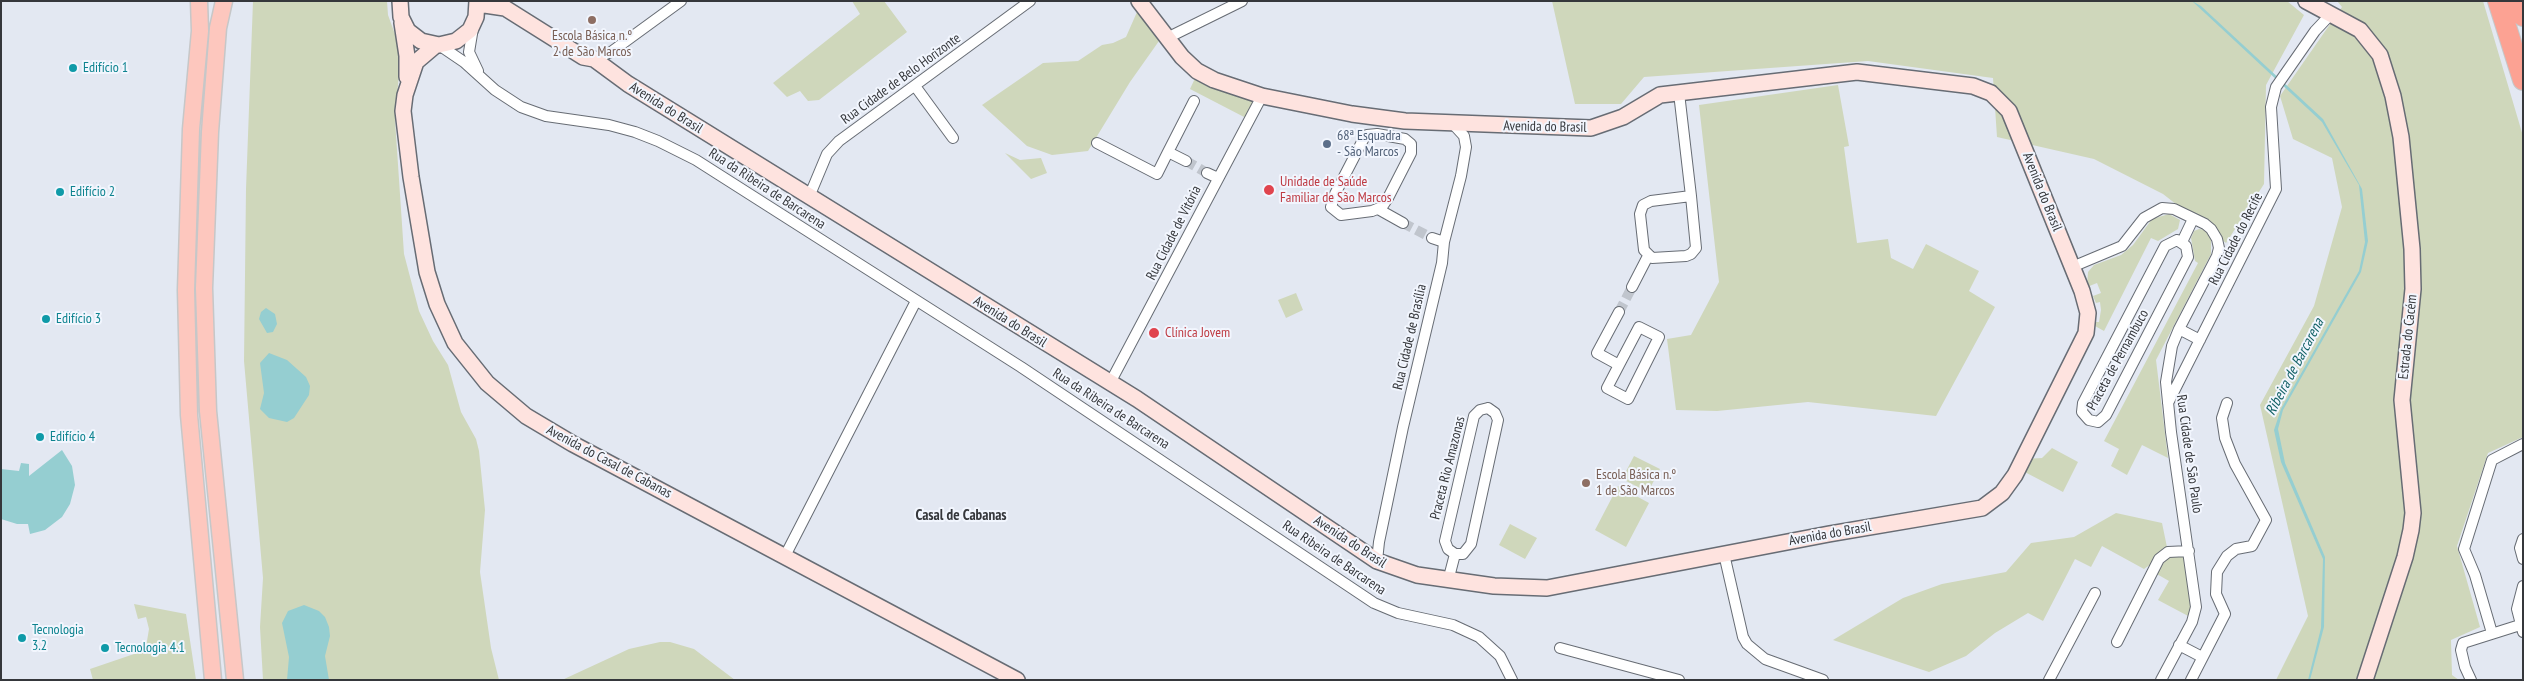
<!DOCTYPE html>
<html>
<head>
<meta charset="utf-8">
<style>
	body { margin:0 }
	#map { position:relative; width:2524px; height:681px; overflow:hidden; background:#e3e8f2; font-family:"PT Sans Narrow",sans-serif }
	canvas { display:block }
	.frame { position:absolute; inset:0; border:2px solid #35373b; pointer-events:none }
</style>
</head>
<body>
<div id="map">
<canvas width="2524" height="681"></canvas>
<div class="frame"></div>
</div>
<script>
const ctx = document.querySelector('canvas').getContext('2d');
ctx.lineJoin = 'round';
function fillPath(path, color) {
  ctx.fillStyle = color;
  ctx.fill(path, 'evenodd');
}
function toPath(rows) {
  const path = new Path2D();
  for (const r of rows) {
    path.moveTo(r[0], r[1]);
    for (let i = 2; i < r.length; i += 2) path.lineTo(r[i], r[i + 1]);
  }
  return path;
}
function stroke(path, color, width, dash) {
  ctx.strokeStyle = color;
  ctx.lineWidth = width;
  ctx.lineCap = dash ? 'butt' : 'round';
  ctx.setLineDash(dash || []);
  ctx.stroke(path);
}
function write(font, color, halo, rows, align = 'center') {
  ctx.font = font + ' "PT Sans Narrow",sans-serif';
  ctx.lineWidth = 4;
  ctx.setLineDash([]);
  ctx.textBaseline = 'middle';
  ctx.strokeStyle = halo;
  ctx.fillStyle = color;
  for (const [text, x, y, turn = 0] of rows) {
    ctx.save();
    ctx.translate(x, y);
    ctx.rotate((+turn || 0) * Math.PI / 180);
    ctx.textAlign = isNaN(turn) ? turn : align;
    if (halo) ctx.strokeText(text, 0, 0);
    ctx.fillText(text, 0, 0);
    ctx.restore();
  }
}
const green = toPath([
	[253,1,387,1,388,15,396,37,400,62,395,120,404,254,419,311,433,341,448,365,461,412,476,439,479,451,485,510,480,572,491,648,499,680,263,680,260,627,263,578,244,361,246,189],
	[852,1,884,1,907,32,819,100,808,101,800,91,787,97,773,83,860,14],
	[1552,1,2287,1,2304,15,2266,85,2264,184,2226,243,2163,194,2094,159,1997,137,1993,78,1868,61,1644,77,1621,104,1575,104],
	[2337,1,2483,1,2523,136,2523,437,2488,453,2457,546,2480,627,2451,640,2452,675,2459,680,2276,680,2308,616,2260,405,2314,306,2342,207,2332,158,2293,139,2280,96,2342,7],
	[1137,12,1159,41,1130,82,1088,151,1052,155,1027,146,982,105,1043,63,1078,61,1102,45,1113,43,1126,37],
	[1197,74,1258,95,1246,118,1190,89],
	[1838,85,1849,146,1844,147,1857,243,1888,239,1891,258,1913,269,1926,244,1979,271,1969,291,1995,307,1936,416,1808,402,1717,411,1676,410,1667,339,1691,335,1719,282,1699,105],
	[1005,153,1020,160,1041,158,1047,173,1031,179],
	[2169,214,2180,220,2178,229,2158,241,2151,238,2104,331,2095,326,2095,322,2099,322,2101,310,2100,302,2096,303,2093,296,2101,293,2097,283,2087,287,2088,272,2094,265,2121,255,2133,245,2152,219],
	[2199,229,2206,230,2211,238,2211,254,2156,360,2168,458,2142,445,2127,475,2111,466,2119,449,2104,441,2198,263,2195,261,2191,238,2194,231],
	[1296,293,1303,310,1286,318,1278,300],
	[2052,448,2078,462,2063,492,2019,469,2024,459,2042,458],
	[1634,456,1660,469,1648,492,1622,479],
	[1618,486,1649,503,1626,547,1595,530],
	[2116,513,2162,523,2168,552,2144,569,2102,546,2091,567,2075,559,2043,621,2028,613,1995,633,1966,656,1929,672,1833,640,1903,598,1942,584,2006,572,2031,543,2074,537],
	[1510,524,1537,538,1525,559,1499,545],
	[2186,554,2193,599,2190,617,2158,600,2169,581,2155,573,2163,559,2169,555],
	[134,604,186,614,196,680,93,680,90,669,137,653,147,641,149,629,146,617,138,619],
	[660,642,670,642,694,649,735,680,562,680,629,649]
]);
const water = toPath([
	[2192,1,2201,6,2323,119,2362,189,2368,241,2361,272,2283,410,2278,429,2285,463,2325,557,2324,627,2310,680,2308,680,2321,628,2323,559,2281,462,2274,430,2281,409,2359,271,2365,242,2359,185,2322,122],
	[266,308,275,314,277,324,273,332,267,333,259,319,261,312],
	[269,353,287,360,306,377,310,386,309,395,294,418,287,422,269,418,260,409,264,393,260,363],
	[62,450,72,466,75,485,70,504,62,517,45,530,30,534,28,524,17,524,1,519,1,469,19,471,21,463,29,464,29,476],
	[304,605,319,611,325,617,329,627,330,636,325,656,329,680,287,680,289,657,282,623,288,611]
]);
const streetTunnel = toPath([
	[1186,161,1207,173],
	[1403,223,1432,238],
	[1619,312,1632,287]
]);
const street = toPath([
	[473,28,469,52,478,71],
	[1167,38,1242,1],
	[439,45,464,62,495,90,521,107,546,116,609,125,635,132,658,141,696,160,1021,367,1374,603,1398,613,1453,625,1479,637,1500,656,1512,680],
	[594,59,611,52,681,1],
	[915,86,953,138],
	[1679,93,1691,196,1696,248,1691,254,1686,256,1652,258,1644,250,1640,214,1643,205,1651,201,1691,196],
	[1377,134,1405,139,1411,144,1411,153,1388,198,1382,207,1372,211,1341,215,1331,207,1335,194,1364,138,1367,135,1377,134],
	[1097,143,1157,174,1168,152,1186,161],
	[1168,152,1194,101],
	[1207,173,1218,178],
	[809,197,827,154,839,141,1030,1],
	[1378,209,1403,223],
	[1432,238,1444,242],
	[2177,240,2186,246,2188,257,2106,415,2098,422,2089,420,2082,412,2083,403,2165,246,2177,240],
	[2182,242,2193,219],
	[2072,267,2122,246,2144,218,2162,208,2174,209,2205,224,2211,229,2217,239,2219,248,2217,256,2179,329,2172,346,2166,382,2171,432,2196,607,2192,622,2161,680],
	[1632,287,1648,256],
	[1619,312,1597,353,1619,365,1607,388,1628,399,1659,337,1639,327,1619,365],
	[2179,329,2200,340],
	[1110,383,1262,96],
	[2168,403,2276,189,2271,107,2276,87,2315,31,2331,14],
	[1488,408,1495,413,1498,420,1471,544,1463,554,1455,554,1448,549,1445,541,1474,416,1480,410,1488,408],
	[2523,539,2520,548,2523,559],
	[1724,554,1743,637,1747,644,1765,659,1823,680],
	[785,556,916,301],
	[1377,561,1379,542,1403,427,1442,263,1444,242,1461,176,1466,147,1464,136,1453,124],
	[1448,581,1455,554],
	[2523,586,2517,609,2523,632],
	[2492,633,2475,575,2464,549,2492,460,2523,444],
	[2117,642,2159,559,2168,552,2189,551],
	[2179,645,2202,657],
	[1560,648,1679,680],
	[2049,680,2095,593],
	[2191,680,2225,614,2216,594,2217,572,2227,556,2236,549,2252,546,2266,520,2235,464,2225,438,2222,418,2227,403],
	[2471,680,2465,667,2461,650,2463,643,2520,625]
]);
const secondary = toPath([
	[400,1,401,17,408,31,421,41,439,45,456,41,470,30,476,17,477,1],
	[2306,1,2360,30,2380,55,2393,96,2401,137,2412,249,2413,289,2402,400,2413,513,2411,530,2405,557,2365,680],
	[478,4,505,8,583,57,594,59,628,84,1137,399,1377,561,1417,575,1494,586,1547,588,1829,534,1982,508,2002,493,2015,475,2086,333,2088,313,2082,291,2009,111,1991,93,1973,86,1857,72,1660,95,1623,117,1591,128,1405,121,1352,114,1262,96,1214,80,1197,71,1182,57,1139,1],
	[402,23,407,56,407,77],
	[436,45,416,62,405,95,403,111,411,177,427,272,437,304,455,343,487,383,526,416,573,444,1017,680]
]);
const primary = toPath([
	[199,1,200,31,191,129,186,290,189,415,213,680],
	[224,1,218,28,210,132,204,288,208,411,235,680]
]);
const highway = toPath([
	[2498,1,2523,80],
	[2518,1,2523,16]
]);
const markers = [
	[592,20,5,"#8d6e63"],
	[73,68,5,"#0f9aa8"],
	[1327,144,5,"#5c6f8a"],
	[1269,190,6,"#e0444e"],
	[60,192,5,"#0f9aa8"],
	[46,319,5,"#0f9aa8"],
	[1154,333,6,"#e0444e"],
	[40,437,5,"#0f9aa8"],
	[1586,483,5,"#8d6e63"],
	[22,638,5,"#0f9aa8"],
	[105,648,5,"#0f9aa8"]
];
const educationNames = [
	["Escola Básica n.º",592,36],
	["2 de São Marcos",592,52],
	["Escola Básica n.º",1596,475,"left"],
	["1 de São Marcos",1596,491,"left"]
];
const cultureNames = [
	["Edifício 1",83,68],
	["Edifício 2",70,192],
	["Edifício 3",56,319],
	["Edifício 4",50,437],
	["Tecnologia",32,630],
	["3.2",32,646],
	["Tecnologia 4.1",115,648]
];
const streetNames = [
	["Rua Cidade de Belo Horizonte",901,79,-36],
	["Avenida do Brasil",666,108,32],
	["Avenida do Brasil",1545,127,1],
	["Rua da Ribeira de Barcarena",767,189,33],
	["Avenida do Brasil",2042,192,68],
	["Rua Cidade de Vitória",1174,233,-63],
	["Rua Cidade do Recife",2236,239,-63],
	["Avenida do Brasil",1010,322,32],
	["Rua Cidade de Brasília",1410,337,-77],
	["Estrada do Cacém",2408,337,-84],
	["Praceta de Pernambuco",2118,360,-61],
	["Rua da Ribeira de Barcarena",1111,409,33],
	["Rua Cidade de São Paulo",2189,454,82],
	["Avenida do Casal de Cabanas",609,462,28],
	["Praceta Rio Amazonas",1448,468,-76],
	["Avenida do Brasil",1830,534,-10],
	["Avenida do Brasil",1350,542,33],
	["Rua Ribeira de Barcarena",1334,558,34]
];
const serviceNames = [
	["68ª Esquadra",1337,136],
	["- São Marcos",1337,152]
];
const healthNames = [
	["Unidade de Saúde",1280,182],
	["Familiar de São Marcos",1280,198],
	["Clínica Jovem",1165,333]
];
const waterNames = [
	["Ribeira de Barcarena",2295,367,-62]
];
const neighbourhoodNames = [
	["Casal de Cabanas",961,516]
];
fillPath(green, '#cfd7bb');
fillPath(water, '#95ced1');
stroke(streetTunnel, '#c0c5cd', 10, [10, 5]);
stroke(street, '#676c74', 12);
stroke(secondary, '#676c74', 18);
stroke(primary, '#c6c7c8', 19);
stroke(highway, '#c6c7c8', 22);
stroke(street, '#fff', 10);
stroke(secondary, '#fee3df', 15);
stroke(primary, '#fdc7be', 16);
stroke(highway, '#fca293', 20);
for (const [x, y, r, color] of markers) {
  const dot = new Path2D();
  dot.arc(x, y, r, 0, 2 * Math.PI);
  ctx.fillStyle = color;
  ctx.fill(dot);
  stroke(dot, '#f2f6fe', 2);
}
write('14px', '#785e54', '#f2f6fe', educationNames);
write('14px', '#0d838f', '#f2f6fe', cultureNames, 'left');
write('14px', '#35373b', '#f2f6fe', streetNames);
write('14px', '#4e5e75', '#f2f6fe', serviceNames, 'left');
write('14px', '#be3a42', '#f2f6fe', healthNames, 'left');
write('italic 15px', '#136266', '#f2f6fe', waterNames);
write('bold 15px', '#35373b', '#f2f6fe', neighbourhoodNames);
</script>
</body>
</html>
